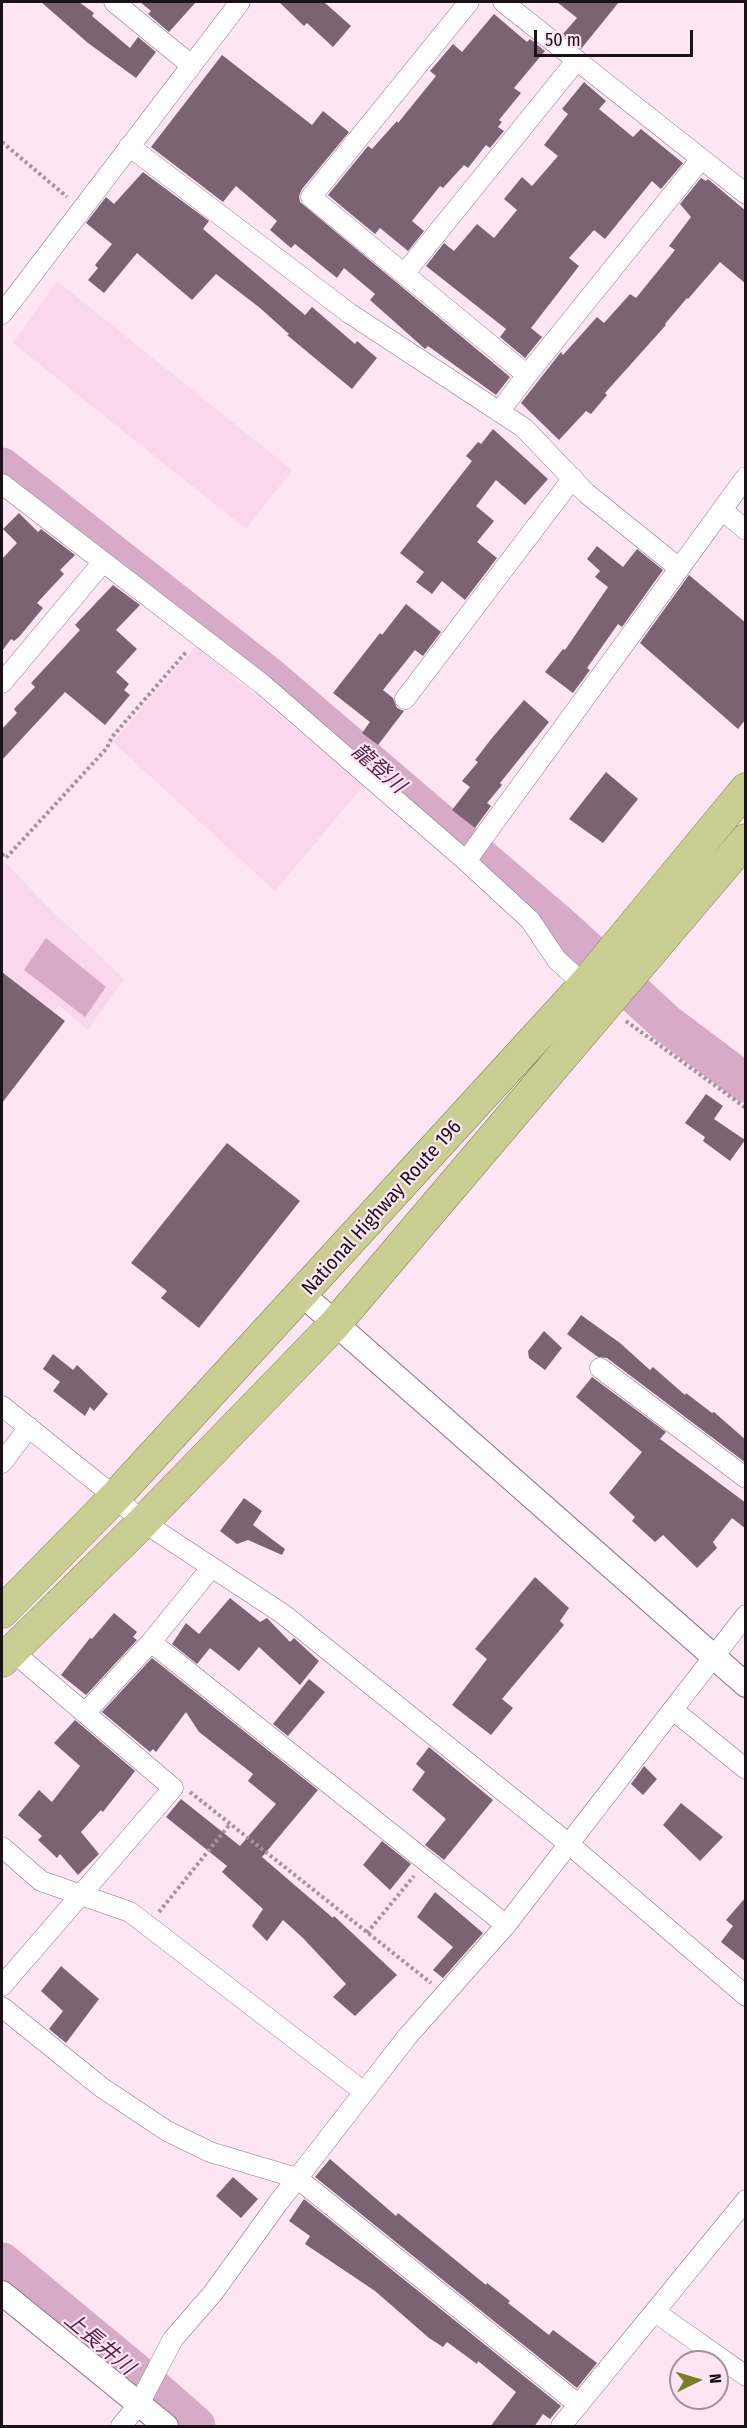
<!DOCTYPE html>
<html>
<head>
<meta charset="utf-8">
<style>
	body { margin:0 }
	#map { position:relative; width:747px; height:2428px; overflow:hidden; background:#fde5f4; font-family:"Fira Sans Condensed",sans-serif }
	canvas { display:block }
	.frame { position:absolute; inset:0; border:3px solid #1b1118; pointer-events:none }
	.north { position:absolute; left:669px; top:2350px; width:60px; height:60px; box-sizing:border-box; background:#fde5f4; border:2px solid #a3909c; border-radius:50%; rotate:85deg; font-size:16px; font-weight:700; line-height:24px; text-align:center; color:#1b1118 }
	.north::after { content:''; display:block; margin:auto; width:21px; height:27px; background:#787d26; clip-path:polygon(50% 0,100% 100%,50% 72%,0 100%) }
	.scale { position:absolute; left:534px; top:30px; width:159px; height:27px; box-sizing:border-box; border:3px solid #1b1118; border-top:0; padding-left:8px; font-size:18px; line-height:21px; white-space:nowrap; color:#1b1118; -webkit-text-stroke:4px #fde5f4; paint-order:stroke }
</style>
</head>
<body>
<div id="map">
<canvas width="747" height="2428"></canvas>
<div class="frame"></div>
<div class="north">N</div>
<div class="scale">50 m</div>
</div>
<script>
const ctx = document.querySelector('canvas').getContext('2d');
ctx.lineJoin = 'round';
function fillPath(path, color) {
  ctx.fillStyle = color;
  ctx.fill(path, 'evenodd');
}
function toPath(rows) {
  const path = new Path2D();
  for (const r of rows) {
    path.moveTo(r[0], r[1]);
    for (let i = 2; i < r.length; i += 2) path.lineTo(r[i], r[i + 1]);
  }
  return path;
}
function stroke(path, color, width, dash) {
  ctx.strokeStyle = color;
  ctx.lineWidth = width;
  ctx.lineCap = dash ? 'butt' : 'round';
  ctx.setLineDash(dash || []);
  ctx.stroke(path);
}
function write(font, color, halo, rows, align = 'center') {
  ctx.font = font + ' "Fira Sans Condensed","Noto Sans JP",sans-serif';
  ctx.lineWidth = 4.5;
  ctx.setLineDash([]);
  ctx.textBaseline = 'middle';
  ctx.strokeStyle = halo;
  ctx.fillStyle = color;
  for (const [text, x, y, turn = 0] of rows) {
    ctx.save();
    ctx.translate(x, y);
    ctx.rotate((+turn || 0) * Math.PI / 180);
    ctx.textAlign = isNaN(turn) ? turn : align;
    if (halo) ctx.strokeText(text, 0, 0);
    ctx.fillText(text, 0, 0);
    ctx.restore();
  }
}
const built = toPath([
	[57,281,292,470,246,529,13,343],
	[196,646,364,785,275,891,113,742],
	[2,859,47,906,124,979,88,1030,59,1005,2,1075]
]);
const water = toPath([
	[46,938,106,987,85,1017,24,970]
]);
const river = toPath([
	[2,467,266,674,563,928,666,1023,746,1083],
	[2,2262,130,2368,196,2426]
]);
const building = toPath([
	[41,2,79,2,94,13,92,16,130,48,138,37,156,52,136,78,88,43],
	[140,2,196,2,169,32,148,14,151,11],
	[279,2,324,2,351,26,333,47,307,23,304,26],
	[557,2,619,2,581,49,563,34,577,18],
	[494,14,527,42,530,39,545,51,514,88,521,93,499,120,502,122,498,127,504,131,490,148,486,145,468,168,464,165,443,188,440,186,412,221,424,231,408,251,380,228,375,234,328,195,368,146,372,149,397,121,398,123,436,76,430,71,453,44,462,52],
	[222,55,312,125,323,111,349,132,302,189,299,196,300,202,510,377,496,395,428,346,425,349,370,300,375,294,344,268,337,278,295,244,291,248,270,230,277,221,236,186,223,202,151,147],
	[584,82,606,101,599,109,633,137,641,129,683,163,661,189,652,181,605,239,594,230,569,258,579,266,531,328,542,337,525,358,500,337,506,329,426,266,444,243,454,251,477,224,494,238,517,210,504,199,522,177,532,186,558,156,544,145,568,114,562,109],
	[143,172,209,221,203,229,305,315,312,307,355,344,357,341,377,358,352,389,287,335,289,334,260,308,216,274,192,300,137,253,104,293,88,280,98,268,95,265,112,244,86,223,106,197,114,204],
	[701,178,706,181,708,179,746,211,746,284,720,262,688,299,687,298,665,324,666,325,605,393,607,395,591,414,586,411,559,440,521,403,561,352,563,355,597,317,604,323,630,294,636,298,675,250,669,246,691,217,680,204],
	[493,429,548,479,525,505,496,480,476,506,494,521,477,542,497,558,465,600,442,581,432,594,416,582,424,572,400,553,472,461,466,456,478,442,481,444],
	[19,513,38,532,41,529,75,555,60,570,64,574,37,603,43,608,19,637,14,641,11,639,2,651,2,559,17,543,3,529],
	[597,546,623,567,637,549,663,570,622,627,618,624,587,668,590,670,573,693,545,672,563,649,565,650,608,587,595,577,600,571,587,559],
	[689,575,746,623,746,719,738,729,640,643],
	[113,585,140,605,116,630,137,649,116,672,129,684,124,690,130,695,105,725,65,692,2,760,2,729,17,713,14,709,35,687,31,683,80,630,75,625],
	[406,604,441,632,423,656,415,650,383,690,393,698,397,708,404,711,378,745,362,733,370,722,333,693,380,633,382,635],
	[524,700,549,722,500,783,502,785,487,803,491,806,475,828,452,810,470,787,462,781,478,762,475,760,492,738],
	[606,772,638,799,603,843,569,819],
	[2,972,65,1021,2,1103],
	[706,1094,723,1106,714,1119,745,1140,730,1161,703,1141,705,1137,685,1123],
	[227,1143,300,1201,199,1328,161,1298,167,1291,131,1263],
	[581,1315,620,1343,650,1370,653,1367,685,1395,686,1393,712,1413,714,1412,746,1440,746,1463,607,1358,598,1357,567,1334],
	[544,1331,562,1348,545,1370,529,1358,528,1351],
	[53,1354,73,1370,77,1365,108,1394,94,1411,90,1407,85,1416,53,1391,60,1382,43,1369],
	[592,1377,666,1432,660,1439,746,1503,746,1529,732,1518,713,1542,717,1548,697,1568,663,1535,655,1542,632,1521,635,1517,609,1493,642,1452,576,1397],
	[244,1498,262,1511,253,1525,285,1549,282,1555,248,1540,237,1544,220,1531],
	[535,1577,569,1608,560,1621,564,1625,502,1699,513,1708,491,1735,452,1705,487,1659,475,1649],
	[230,1598,260,1622,267,1618,290,1642,294,1638,319,1661,300,1685,259,1647,239,1671,210,1648,197,1664,172,1644,186,1623,199,1634],
	[114,1613,137,1632,133,1637,137,1640,86,1695,61,1675,90,1638,92,1639],
	[152,1658,318,1790,262,1857,333,1918,334,1916,397,1975,355,2016,333,1997,346,1984,303,1938,283,1920,267,1941,252,1926,263,1909,222,1872,227,1866,166,1817,181,1799,240,1846,276,1804,248,1781,253,1774,199,1732,186,1712,156,1752,153,1749,150,1752,102,1712],
	[309,1679,325,1692,288,1736,273,1724],
	[75,1720,135,1771,103,1812,101,1810,81,1832,99,1854,78,1875,60,1854,57,1858,38,1840,42,1836,18,1815,39,1790,52,1802,80,1766,54,1743],
	[429,1747,493,1800,444,1860,425,1845,446,1819,412,1790,425,1772,416,1764],
	[644,1766,657,1779,643,1795,631,1784],
	[681,1803,723,1837,700,1861,663,1825],
	[382,1841,411,1864,390,1890,363,1865],
	[435,1892,483,1933,443,1978,433,1970,453,1947,417,1917],
	[746,1897,746,1962,721,1942,733,1926,726,1920],
	[61,1966,99,1999,66,2043,49,2029,63,2011,41,1991],
	[330,2159,396,2216,398,2213,486,2285,487,2283,510,2301,508,2303,549,2335,553,2330,597,2363,577,2388,315,2177],
	[233,2177,258,2199,241,2218,216,2196],
	[304,2199,561,2406,550,2419,543,2414,534,2427,490,2427,516,2392,478,2361,477,2364,447,2342,443,2347,429,2338,375,2291,305,2244,310,2236,289,2221]
]);
const path = toPath([
	[2,142,67,197],
	[2,854,6,858,107,748,112,737,187,651],
	[626,1021,746,1108],
	[190,1792,431,1983],
	[159,1912,230,1824],
	[367,1933,414,1876]
]);
const minor = toPath([
	[114,2,191,65],
	[469,2,311,197,527,375,701,159],
	[503,2,746,194],
	[129,146,349,313,524,428,586,493,679,568],
	[404,274,577,60],
	[2,314,240,2],
	[499,412,527,375],
	[2,484,262,684,466,861,530,920,557,960,591,991],
	[722,510,746,530],
	[2,683,103,562],
	[405,699,573,478],
	[466,861,746,477],
	[600,1368,746,1478],
	[2,1406,115,1497,143,1522,283,1614,569,1844,746,1996],
	[2,1463,29,1427],
	[151,1642,506,1925],
	[673,1710,746,1769],
	[86,1712,151,1642,211,1568],
	[2,1847,41,1881,130,1912,364,2092],
	[2,1986,173,1788,12,1651],
	[2,2007,101,2087,167,2131,210,2152,297,2178,579,2405],
	[655,2312,746,2376],
	[121,2426,139,2404,173,2339,213,2293,278,2203,407,2037,506,1925,746,1615],
	[561,2426,746,2200]
]);
const tertiary = toPath([
	[303,1295,746,1685],
	[2,2293,166,2426]
]);
const trunk = toPath([
	[2,1612,115,1497,585,984,746,789],
	[2,1661,143,1522,335,1324,746,840]
]);
const streetNames = [
	["National Highway Route 196",382,1208,-48]
];
const waterNames = [
	["龍登川",378,769,41],
	["上長井川",99,2344,40]
];
fillPath(built, '#fbd7ee');
fillPath(water, '#d7abc8');
stroke(river, '#d7abc8', 39);
fillPath(building, '#7c6374');
stroke(minor, '#8e7485', 21);
stroke(tertiary, '#8e7485', 26);
stroke(trunk, '#848456', 33);
stroke(path, '#a6939f', 4, [3, 3]);
stroke(minor, '#fff', 20);
stroke(tertiary, '#fff', 24);
stroke(trunk, '#cace92', 32);
write('20px', '#1b1118', '#fde5f4', streetNames);
write('italic 21px', '#521e44', '#fde5f4', waterNames);
</script>
</body>
</html>
